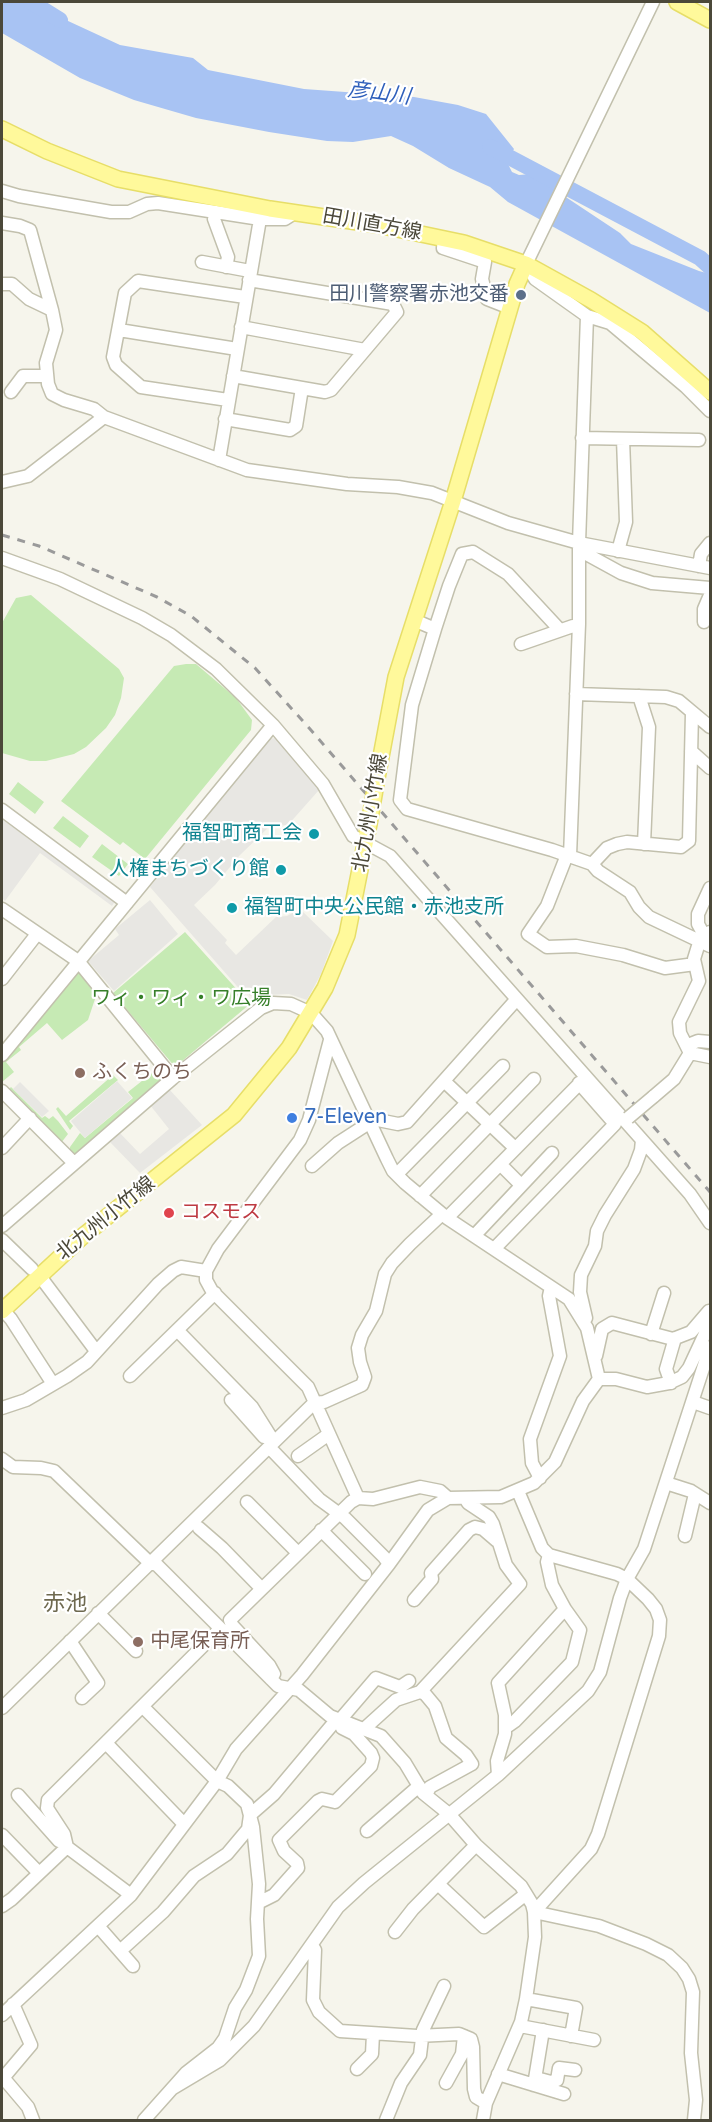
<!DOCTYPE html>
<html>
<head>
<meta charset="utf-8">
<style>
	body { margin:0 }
	#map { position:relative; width:712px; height:2122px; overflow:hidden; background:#f6f5ec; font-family:"Varela Round",sans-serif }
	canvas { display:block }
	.frame { position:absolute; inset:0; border:3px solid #4b4839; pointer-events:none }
</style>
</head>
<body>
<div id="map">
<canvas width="712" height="2122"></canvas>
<div class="frame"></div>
</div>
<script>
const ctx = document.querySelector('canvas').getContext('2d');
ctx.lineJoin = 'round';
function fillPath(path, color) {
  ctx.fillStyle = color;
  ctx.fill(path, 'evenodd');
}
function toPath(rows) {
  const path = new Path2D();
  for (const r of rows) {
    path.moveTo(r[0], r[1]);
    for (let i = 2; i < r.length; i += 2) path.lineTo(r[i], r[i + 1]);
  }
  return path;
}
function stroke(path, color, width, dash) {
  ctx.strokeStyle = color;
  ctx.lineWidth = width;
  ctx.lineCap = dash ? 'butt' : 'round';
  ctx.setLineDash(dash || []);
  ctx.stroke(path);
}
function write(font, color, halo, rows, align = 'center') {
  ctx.font = font + ' "Varela Round","Noto Sans JP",sans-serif';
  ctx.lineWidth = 4.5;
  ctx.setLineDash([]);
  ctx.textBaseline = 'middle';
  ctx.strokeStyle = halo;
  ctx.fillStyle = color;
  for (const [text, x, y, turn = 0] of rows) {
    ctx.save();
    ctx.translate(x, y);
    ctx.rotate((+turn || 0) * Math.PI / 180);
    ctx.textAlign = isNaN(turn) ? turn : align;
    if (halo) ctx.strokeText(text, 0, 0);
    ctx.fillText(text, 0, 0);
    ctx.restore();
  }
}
const green = toPath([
	[31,595,119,669,124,678,121,698,115,715,106,728,86,747,74,754,46,761,30,761,2,753,2,623,16,598],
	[186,664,196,664,236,698,252,720,251,730,145,859,123,842,120,845,61,801,174,666],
	[18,782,44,802,35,814,9,794],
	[63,816,89,836,80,848,53,828],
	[102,844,128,864,119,876,92,857],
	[185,932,250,1004,175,1067,113,993],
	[74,972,79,972,93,991,95,999,88,1020,62,1040,47,1023,19,1047,21,1050,6,1062,14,1072,2,1082,2,1062],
	[157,1069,167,1076,77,1155,74,1155,70,1151,70,1147,80,1133,85,1138,133,1098,128,1092],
	[113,1075,118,1080,69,1121,73,1126,70,1130,56,1109,58,1107,66,1116],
	[11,1087,42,1118,45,1116,49,1119,53,1116,58,1121,68,1134,61,1143,10,1094,9,1089]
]);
const parking = toPath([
	[276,738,319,790,288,825,270,826,240,855,215,885,194,905,227,940,225,943,236,955,276,917,287,916,300,909,333,941,321,974,307,1000,289,994,266,995,261,992,250,996,247,990,243,993,150,887,266,739],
	[2,819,42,849,45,845,117,898,112,906,40,853,5,901,2,898],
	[150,900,178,934,114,991,88,961,119,935,115,929],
	[117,1081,132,1098,85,1138,71,1121],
	[20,1082,49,1111,42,1117,13,1089],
	[169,1089,202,1125,140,1173,108,1140,118,1131,140,1154,169,1129,150,1105]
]);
const water = toPath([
	[2,2,27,2,120,45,193,58,208,70,304,89,414,97,458,105,486,114,514,149,507,162,512,172,519,175,531,174,620,233,631,244,699,271,710,274,710,313,508,202,490,187,449,168,413,146,391,136,353,142,327,141,269,132,196,118,134,100,80,78,2,33]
]);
const river = toPath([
	[31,2,60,20],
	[490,147,700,258,710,267]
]);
const minor = toPath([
	[653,2,526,264,535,279,587,316,610,323,686,387,710,411],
	[2,191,19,196,111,212,129,212,147,204,158,203,260,219,285,219,296,212],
	[215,212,214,219,228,257,226,267],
	[2,223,20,226,30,230,52,310],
	[444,239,443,248,485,262,482,279,487,299,510,308],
	[202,262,250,271],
	[3,284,12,284,29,299,52,310,56,330,46,363,48,384,52,394,64,400,94,409,104,417,247,470,347,484,398,487,432,493,508,523,579,543,710,568],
	[241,327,365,350],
	[119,330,237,349],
	[233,376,325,392,331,390,397,312,393,304,249,280],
	[11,392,23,376,47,376],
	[228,400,141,387,116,365,113,357,125,293,138,281,245,297],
	[225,419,290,430,296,426,302,388],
	[582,438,699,440],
	[219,460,260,219],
	[2,482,28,476,104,417],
	[579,550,621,573,652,583,710,588],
	[618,551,626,522,623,439],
	[2,558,60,579,142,618,171,635,216,669,273,725,323,784,353,836,390,856,690,1194,710,1223],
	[699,566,701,554,710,543],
	[414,620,435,629,412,705,400,800,407,809,552,850,592,864,598,871,630,892,639,907,649,917,710,946],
	[704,622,704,609,710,595],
	[435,629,449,586,462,554,473,552,508,574,560,630],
	[521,644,573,626,579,626],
	[576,694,666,697,679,701,710,727],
	[639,696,649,727,644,844],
	[691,751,710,768],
	[2,810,127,903],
	[567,855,547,906,528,934,547,947,576,946,623,955,665,968,695,964],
	[570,856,579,624,579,543,587,316],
	[592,864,607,848,617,844,627,842,681,847,689,841,692,713],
	[2,909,78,961,173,1078],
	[705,937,698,924,698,914,710,888],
	[2,979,37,934],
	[330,1040,309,1120,300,1140,218,1249,206,1271,206,1280,212,1291,308,1387,358,1498],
	[688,1045,698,1041,710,1042],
	[690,1053,710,1057],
	[2,1055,273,725],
	[444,1081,515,1148],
	[2,1091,73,1162],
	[653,1097,674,1079,690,1053,680,1033,679,1022,699,981,694,959,698,946,710,932],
	[2,1148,30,1118],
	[500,1164,521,1185],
	[312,1166,338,1143,369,1123,378,1120,398,1124,407,1122,516,1000],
	[397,1174,503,1066],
	[420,1196,534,1079],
	[447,1218,585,1078],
	[2,1226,173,1078,261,1008,273,1003,291,1004,311,1013,327,1031,387,1159,393,1171,405,1183,447,1218,569,1299,587,1328,599,1379],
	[474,1236,552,1153],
	[2,1240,32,1269],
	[494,1249,615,1124,579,1083],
	[39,1275,96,1351],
	[3,1310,11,1319,53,1384],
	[586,1318,580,1292,581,1275,595,1246,597,1231,605,1215,634,1169,641,1150,642,1140],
	[177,1330,252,1407,274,1442],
	[651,1334,664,1293],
	[596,1356,602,1329,612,1323,673,1339,691,1332,709,1311,710,1312],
	[130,1376,215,1293],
	[599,1379,616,1379,647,1387,669,1383,682,1377,689,1368,710,1323],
	[671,1383,666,1369,675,1338],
	[231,1400,264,1437],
	[693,1402,710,1408],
	[2,1408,26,1400,67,1376,87,1362,158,1284,173,1271,181,1267,206,1271],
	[269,1447,319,1499,345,1518,384,1557,389,1564],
	[298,1456,329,1434],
	[2,1459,13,1467,41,1468,54,1471,150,1563,157,1565,278,1686,299,1690,330,1716,381,1736,405,1763,423,1793,449,1814,476,1845,521,1886,532,1904,534,1912,535,1937,526,1999,521,2022,486,2103,483,2120],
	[540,1478,532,1463,530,1439,560,1356,549,1296,551,1287],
	[666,1483,691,1491,710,1503],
	[518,1491,542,1548,549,1555,617,1574,627,1579,648,1599,656,1609,660,1620,659,1636,598,1834,591,1849,534,1912],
	[247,1502,298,1553],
	[199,1528,222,1548,261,1588],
	[321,1530,365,1574],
	[685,1536,695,1494],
	[414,1600,432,1579,431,1573,469,1530,475,1527,483,1529,497,1541],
	[98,1613,136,1651],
	[70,1641,98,1683,82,1698],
	[271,1679,274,1674,269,1665,232,1625,230,1620,351,1502,358,1498,373,1499,420,1487,440,1491,448,1498],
	[420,1692,520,1584,506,1565,493,1524,489,1517,468,1503,465,1498],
	[143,1707,217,1781,228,1786,247,1804,253,1827,259,1884,257,1919,259,1956,246,1990,235,2008,225,2038,218,2048,186,2073,144,2120],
	[2,1708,314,1403,324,1402,362,1385,365,1377,360,1362,358,1348,362,1335,376,1311,385,1274,392,1263,410,1244,442,1214],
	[340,1720,376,1678,400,1687,409,1681],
	[505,1728,515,1721,572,1662,580,1630,565,1609],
	[364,1729,396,1700,420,1692,425,1694,435,1706,446,1738,466,1755,472,1764,430,1787,426,1795],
	[106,1743,184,1824],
	[498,1775,497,1761,505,1734,505,1715,498,1683,565,1609,552,1585,547,1562,549,1555],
	[18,1795,59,1841,66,1843],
	[367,1831,419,1786],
	[2,1835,39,1873],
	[438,1884,484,1927,526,1894],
	[131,1895,67,1847,64,1834,47,1808,48,1800,220,1629],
	[258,1903,274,1895,298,1868,297,1863,284,1851,279,1840,318,1801,322,1799,335,1802,371,1766,373,1758,371,1753,354,1734,342,1728],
	[2,1906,12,1899,67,1847],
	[534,1912,599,1926,646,1944,668,1955,682,1968,689,1979,693,1992,691,2053,696,2100,694,2120],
	[98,1926,133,1966],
	[395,1932,413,1909,476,1845],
	[312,1945,315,1950,313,2000,319,2012,340,2031,417,2036,459,2034,471,2039,473,2047,474,2089,476,2097,486,2103],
	[120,1951,163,1912,194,1876,227,1854,248,1829,250,1815,274,1794,337,1719],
	[526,1999,576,2008,571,2036],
	[13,2004,31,2045,4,2077,6,2081,28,2107,33,2120],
	[2,2015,131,1895,217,1781,236,1749,302,1675,389,1564,428,1510,448,1498,501,1497,534,1483,555,1462,583,1401,599,1379],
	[520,2026,594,2040],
	[357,2069,372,2054,373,2034],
	[498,2074,564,2094],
	[536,2078,551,2082,557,2080,559,2068,575,2070],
	[446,2083,462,2054,464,2036],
	[534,2085,543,2030],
	[173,2088,220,2060,254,2026,338,1907,364,1883,498,1775,588,1691,600,1672,620,1598,627,1579,644,1549,710,1347],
	[386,2120,401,2083,420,2055,423,2030,444,1986]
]);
const major = toPath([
	[677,2,710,20],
	[2,129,47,151,118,179,270,209,378,225,464,243,526,264,591,300,642,332,710,392],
	[377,778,396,677,453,501,517,284,526,264],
	[2,1311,83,1236,234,1115,289,1048,325,988,347,935,369,824]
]);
const rail = toPath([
	[2,535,39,546,157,597,191,616,255,668,310,729,710,1192]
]);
const minorBridge = toPath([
	[628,1118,653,1097]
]);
const majorBridge = toPath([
	[369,824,377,778]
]);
const markers = [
	[521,295,6,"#5c6f8a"],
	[314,834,6,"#0f9aa8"],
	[281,870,6,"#0f9aa8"],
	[232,908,6,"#0f9aa8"],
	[80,1073,6,"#8d6e63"],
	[292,1118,6,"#3f7fe0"],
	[169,1213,6,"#e0444e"],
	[138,1642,6,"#8d6e63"]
];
const streetNames = [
	["田川直方線",372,225,10],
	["北九州小竹線",371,813,-80],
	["北九州小竹線",106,1219,-39]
];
const serviceNames = [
	["田川警察署赤池交番",509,295]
];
const cultureNames = [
	["福智町商工会",302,834],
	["人権まちづくり館",269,870],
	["福智町中央公民館・赤池支所",244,908,"left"]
];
const parkNames = [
	["ワィ・ワィ・ワ広場",181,999]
];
const educationNames = [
	["ふくちのち",92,1073],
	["中尾保育所",150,1642]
];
const shopNames = [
	["7-Eleven",304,1118]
];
const healthNames = [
	["コスモス",181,1213]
];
const waterNames = [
	["彦山川",379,94,7]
];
const quarterNames = [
	["赤池",65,1604]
];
fillPath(green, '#c6eab4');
fillPath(parking, '#e8e7e3');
fillPath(water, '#a8c3f3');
stroke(river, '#a8c3f3', 16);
stroke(minor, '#c2c0ad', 15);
stroke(major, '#e7de68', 18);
stroke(minor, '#fff', 12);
stroke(major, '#fff99b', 15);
stroke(rail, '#9a9a9a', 3, [8, 8]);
stroke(minorBridge, '#c2c0ad', 15, []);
stroke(majorBridge, '#e7de68', 18, []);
stroke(minorBridge, '#fff', 12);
stroke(majorBridge, '#fff99b', 15);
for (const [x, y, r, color] of markers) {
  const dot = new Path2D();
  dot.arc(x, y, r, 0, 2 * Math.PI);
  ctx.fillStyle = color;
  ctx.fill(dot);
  stroke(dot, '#fff', 2);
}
write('20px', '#4b4839', '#fff', streetNames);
write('20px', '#4e5e75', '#fff', serviceNames, 'right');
write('20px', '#0d838f', '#fff', cultureNames, 'right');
write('20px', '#367f29', '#fff', parkNames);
write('20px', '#785e54', '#fff', educationNames, 'left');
write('20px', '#366cbe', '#fff', shopNames, 'left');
write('20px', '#be3a42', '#fff', healthNames, 'left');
write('italic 21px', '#2e5fbb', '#fff', waterNames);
write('22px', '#6e694f', '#fff', quarterNames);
</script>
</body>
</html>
